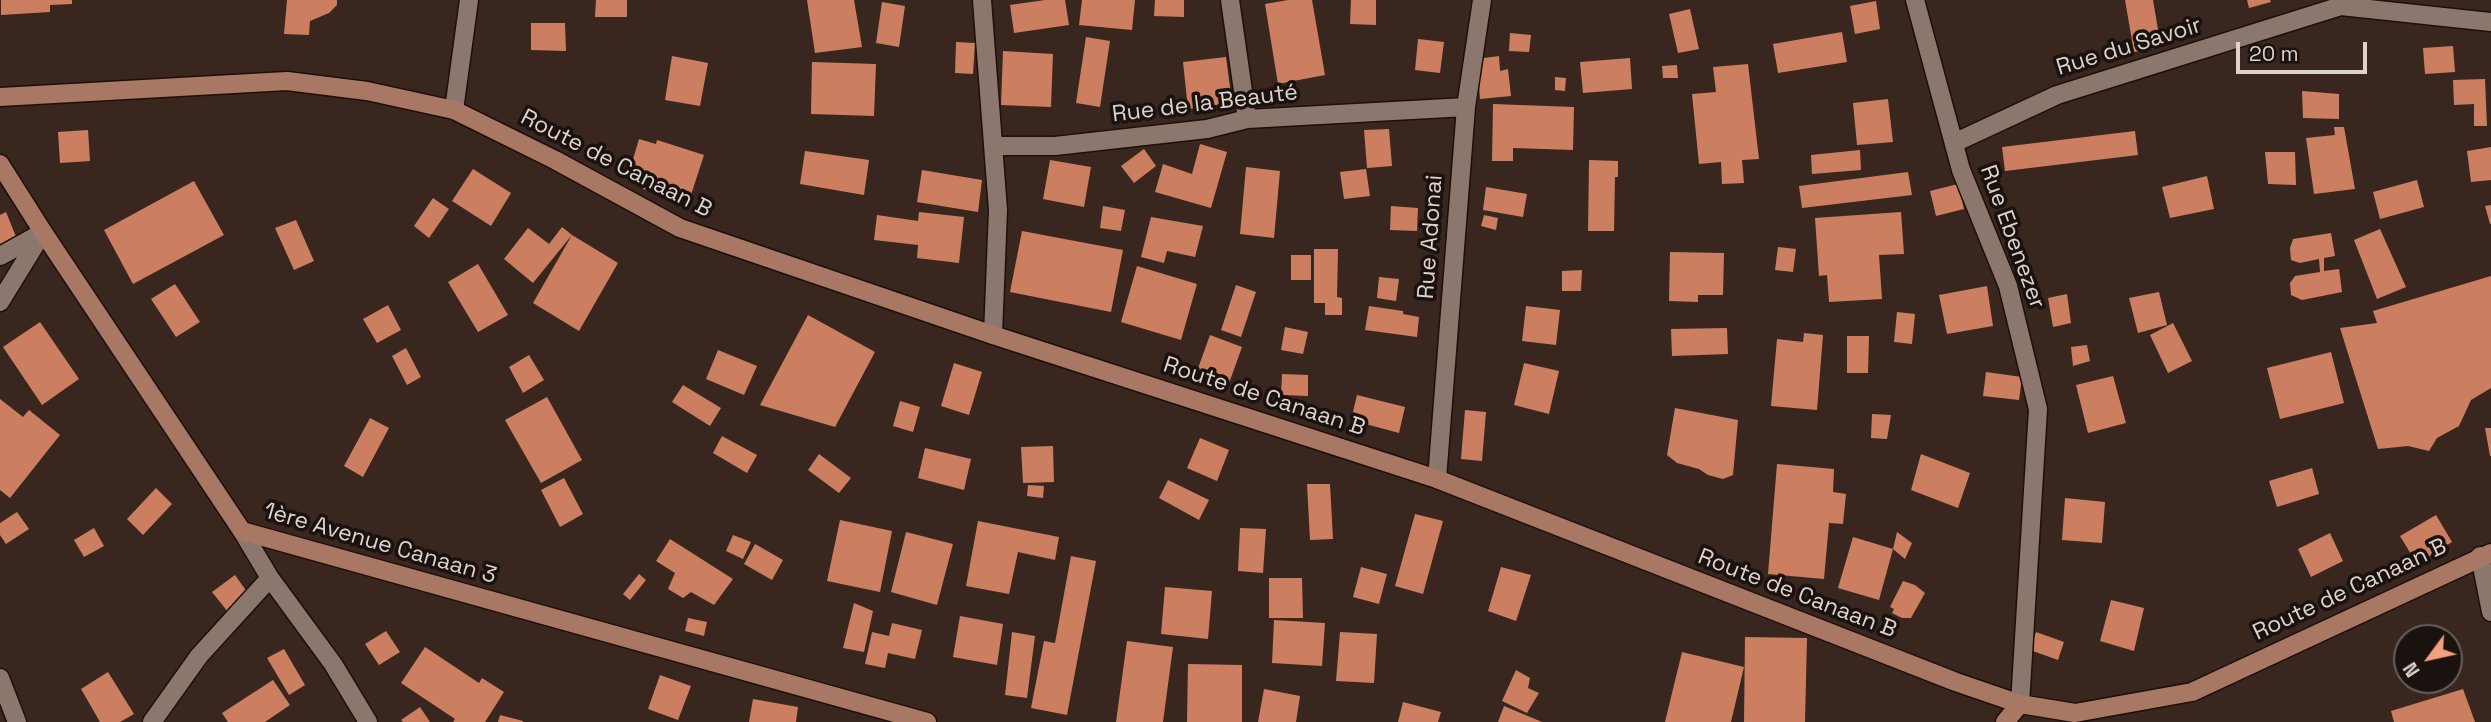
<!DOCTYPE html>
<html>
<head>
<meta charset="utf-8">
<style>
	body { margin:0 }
	#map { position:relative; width:2491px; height:722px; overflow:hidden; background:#39271f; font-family:"Space Grotesk",sans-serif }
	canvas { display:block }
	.north { position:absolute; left:2393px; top:624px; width:70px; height:70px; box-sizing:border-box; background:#1a120f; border:2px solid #685f5b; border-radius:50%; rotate:237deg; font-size:19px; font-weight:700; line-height:28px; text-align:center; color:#ded2cd }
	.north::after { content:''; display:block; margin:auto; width:24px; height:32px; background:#f2a07f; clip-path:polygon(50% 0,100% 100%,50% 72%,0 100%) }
	.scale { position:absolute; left:2236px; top:42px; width:131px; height:32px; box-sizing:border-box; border:4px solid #ded2cd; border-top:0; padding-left:9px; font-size:21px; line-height:24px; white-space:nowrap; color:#ded2cd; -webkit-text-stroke:5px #1a120f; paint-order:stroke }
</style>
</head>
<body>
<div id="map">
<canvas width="2491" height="722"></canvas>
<div class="north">N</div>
<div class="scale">20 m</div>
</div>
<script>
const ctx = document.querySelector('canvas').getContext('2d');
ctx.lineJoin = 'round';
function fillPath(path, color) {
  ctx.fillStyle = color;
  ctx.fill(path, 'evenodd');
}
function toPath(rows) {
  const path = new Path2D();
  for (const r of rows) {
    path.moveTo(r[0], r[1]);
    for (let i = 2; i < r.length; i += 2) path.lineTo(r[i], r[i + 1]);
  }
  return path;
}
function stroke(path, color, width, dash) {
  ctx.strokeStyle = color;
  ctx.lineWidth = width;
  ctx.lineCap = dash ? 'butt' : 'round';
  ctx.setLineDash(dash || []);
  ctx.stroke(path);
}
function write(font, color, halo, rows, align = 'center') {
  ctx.font = font + ' "Space Grotesk",sans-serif';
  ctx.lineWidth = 7;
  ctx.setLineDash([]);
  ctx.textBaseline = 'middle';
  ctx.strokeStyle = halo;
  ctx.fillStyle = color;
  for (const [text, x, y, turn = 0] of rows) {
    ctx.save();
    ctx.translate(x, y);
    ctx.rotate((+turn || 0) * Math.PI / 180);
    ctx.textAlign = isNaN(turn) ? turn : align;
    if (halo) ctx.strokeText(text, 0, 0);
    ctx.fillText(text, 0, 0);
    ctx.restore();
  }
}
const building = toPath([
	[1,0,72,0,72,4,50,5,50,12,1,15],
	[287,0,337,0,337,5,329,13,310,21,309,35,284,34],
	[596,0,627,0,627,17,595,17],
	[807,0,854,0,862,47,815,53],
	[1045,0,1065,0,1069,25,1014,33,1010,5],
	[1082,0,1135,0,1132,30,1079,25],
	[1155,0,1184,0,1184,17,1154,16],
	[1288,0,1312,0,1325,75,1278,84,1265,4],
	[1351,0,1376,0,1376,25,1350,24],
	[2125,0,2153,0,2161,47,2134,52],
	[2247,0,2270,0,2271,2,2249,8],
	[1876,1,1880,29,1855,34,1850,6],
	[882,2,905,6,899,47,876,43],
	[1690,9,1699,49,1678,53,1669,14],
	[531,23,565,23,566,51,531,50],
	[1842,32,1847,62,1778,73,1773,44],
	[1510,33,1531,35,1529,52,1509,51],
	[1086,37,1110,41,1100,107,1076,103],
	[1418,39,1444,42,1440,73,1415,70],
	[956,42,975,43,973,74,955,73],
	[2453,46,2455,72,2425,74,2423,48],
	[1003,51,1053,54,1051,107,1001,105],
	[672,56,708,63,700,106,665,100],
	[1499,56,1500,71,1508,69,1511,96,1480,99,1477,59],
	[1226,57,1232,103,1188,109,1183,62],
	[1630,58,1632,89,1583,93,1580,62],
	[812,62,876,64,874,116,811,114],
	[1748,64,1759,159,1742,160,1744,183,1722,184,1721,162,1699,164,1692,94,1716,92,1713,67],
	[1677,65,1678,78,1663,78,1662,66],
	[1555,77,1566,78,1565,91,1555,90],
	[2485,79,2487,126,2474,126,2474,104,2454,105,2453,80],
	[2302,91,2339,94,2339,119,2303,118],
	[1888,99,1893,142,1857,145,1853,103],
	[1493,104,1574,107,1573,150,1513,148,1513,161,1492,161],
	[2334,127,2344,127,2355,189,2314,194,2306,138,2335,135],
	[1389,129,1392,166,1367,168,1364,130],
	[88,130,90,161,60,163,58,132],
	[2135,131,2138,155,2005,171,2002,147],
	[639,139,656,144,657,140,704,155,688,204,643,189,648,172,631,166],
	[1200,144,1227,152,1211,208,1155,192,1163,164,1192,174],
	[2491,147,2491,180,2471,182,2467,151],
	[1144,149,1156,166,1134,183,1121,166],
	[1860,150,1861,170,1812,174,1811,155],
	[805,151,869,160,864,195,800,184],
	[2265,152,2295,152,2296,185,2268,184],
	[1050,160,1091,167,1084,207,1043,199],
	[1589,160,1618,161,1618,177,1615,177,1614,231,1588,231],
	[1246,167,1280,171,1274,238,1240,234],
	[473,169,511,193,491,226,452,201],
	[1366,169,1370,196,1344,199,1340,172],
	[922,170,982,180,978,212,917,202],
	[1908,172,1912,195,1802,208,1799,186],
	[2207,176,2214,209,2170,218,2162,187],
	[2417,180,2424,207,2380,219,2373,192],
	[194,181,224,235,133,284,104,230],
	[1958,184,1964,209,1936,216,1930,191],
	[1486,187,1527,194,1523,217,1483,210],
	[433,198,449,209,429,238,414,226],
	[2491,205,2491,224,2490,224,2485,206],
	[1103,206,1125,210,1121,231,1100,228],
	[1391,206,1418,208,1417,231,1390,230],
	[6,212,19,244,0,251,0,215],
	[919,212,964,217,959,263,917,258,918,245,874,240,877,215,918,221],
	[1901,212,1904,254,1879,255,1882,299,1829,302,1827,275,1819,276,1815,218],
	[1484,215,1498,218,1496,230,1481,226],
	[1151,217,1203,226,1195,257,1167,251,1164,263,1141,257],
	[296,220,314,261,294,270,275,228],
	[562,227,572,235,533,283,504,259,528,228,549,244],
	[2380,229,2406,287,2377,299,2354,240],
	[1022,231,1123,250,1111,312,1010,292],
	[2331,233,2335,256,2324,258,2324,271,2339,269,2342,292,2302,300,2291,295,2290,283,2295,276,2320,272,2319,259,2300,263,2291,260,2290,248,2293,239],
	[572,235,618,263,579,331,533,303],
	[1778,247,1796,249,1793,272,1775,270],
	[1314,249,1338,249,1337,297,1342,298,1342,315,1325,315,1325,303,1314,303],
	[1670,252,1724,253,1723,295,1698,295,1698,302,1669,301],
	[1291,255,1311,255,1311,280,1291,280],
	[478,264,508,315,478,332,448,282],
	[1137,266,1197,284,1181,340,1121,322],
	[1582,270,1581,291,1562,291,1562,271],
	[2491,276,2491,388,2471,400,2459,426,2437,438,2429,451,2408,446,2378,449,2340,328,2377,323,2373,311],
	[1379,277,1399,279,1396,301,1377,298],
	[175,284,200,322,176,337,151,299],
	[1236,285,1256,292,1241,337,1221,330],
	[1987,286,1993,326,1947,334,1939,295],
	[2159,292,2167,325,2138,333,2129,298],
	[2067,294,2071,323,2053,327,2048,298],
	[388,305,401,330,377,343,363,319],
	[1369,306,1403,311,1403,314,1419,317,1417,337,1365,330],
	[1526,306,1560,310,1556,345,1522,341],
	[1897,312,1915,314,1912,344,1894,342],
	[808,315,875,352,835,427,760,405],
	[40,322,79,379,42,405,3,347],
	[2173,323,2192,361,2168,373,2150,335],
	[1285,327,1308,332,1303,354,1281,350],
	[1727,328,1728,354,1672,356,1671,329],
	[1804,333,1823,335,1817,410,1771,406,1777,339,1803,342],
	[1210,335,1242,347,1228,386,1196,374],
	[1847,336,1869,336,1868,373,1847,373],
	[2087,345,2090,361,2073,366,2071,347],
	[406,348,421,377,407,385,392,356],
	[718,350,757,366,744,395,706,379],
	[2331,352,2344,403,2280,419,2267,368],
	[529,355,544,380,523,393,509,367],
	[954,363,982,372,969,415,941,406],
	[1524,363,1559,371,1549,414,1514,405],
	[1986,372,2022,377,2019,400,1983,396],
	[1282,374,1308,375,1308,396,1281,395],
	[2113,376,2126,423,2088,433,2076,385],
	[683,385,721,408,710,426,672,402],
	[1357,395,1405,407,1399,433,1351,420],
	[547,397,582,460,541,483,505,420],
	[0,399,23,417,29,410,60,435,10,498,0,490],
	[900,401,920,407,913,432,893,426],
	[1675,408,1738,420,1733,475,1723,479,1708,475,1699,469,1677,463,1667,455],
	[1465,410,1486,412,1482,461,1461,459],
	[1872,414,1891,415,1887,439,1871,438],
	[370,418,389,428,363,477,344,466],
	[2485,428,2491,428,2491,456,2490,456],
	[722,436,757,455,747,473,713,453],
	[1200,438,1229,450,1217,481,1187,468],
	[1053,446,1054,482,1023,483,1021,447],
	[925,448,971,459,964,490,918,478],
	[819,454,851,478,839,493,808,470],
	[1921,454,1970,473,1958,508,1911,490],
	[1777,464,1834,469,1833,492,1846,494,1843,524,1829,523,1824,579,1768,574],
	[2312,468,2319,494,2277,507,2269,481],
	[564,478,583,514,560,527,541,490],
	[1168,480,1209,500,1199,520,1159,498],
	[1307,484,1330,484,1333,539,1310,540],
	[1028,485,1044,486,1043,498,1027,496],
	[156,488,172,504,143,535,127,519],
	[2065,498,2105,502,2102,543,2062,540],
	[17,512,29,529,6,544,0,535,0,523],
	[1415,514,1443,521,1423,594,1395,586],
	[2436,515,2452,542,2417,564,2400,536],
	[840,520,892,531,880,592,827,581],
	[978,521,1059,537,1055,560,1018,552,1009,594,966,586],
	[94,528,104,546,84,557,74,540],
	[1240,528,1266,529,1263,573,1238,571],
	[906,532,953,544,937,605,891,592],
	[1897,532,1912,543,1905,559,1893,549],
	[2330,533,2343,561,2311,577,2298,549],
	[733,535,751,542,743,559,726,551],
	[1853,537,1893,549,1879,600,1838,588],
	[670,539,733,579,714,605,691,592,683,598,668,589,675,573,656,561],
	[755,544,783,560,772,580,744,564],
	[1071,556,1096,561,1067,715,1031,708,1044,641,1055,643],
	[1361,567,1387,574,1379,604,1353,597],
	[1501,567,1531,575,1516,621,1488,611],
	[639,574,646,580,630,600,623,594],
	[235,575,250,596,228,612,212,592],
	[1269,578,1302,578,1303,618,1269,618],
	[1903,581,1915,585,1925,593,1911,618,1902,618,1892,613,1894,609,1890,607],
	[1165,587,1212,591,1208,639,1161,634],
	[2111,600,2144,608,2134,651,2100,641],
	[854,603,873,611,864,652,843,648],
	[960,616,1003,624,997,665,953,657],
	[688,618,707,622,704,636,685,631],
	[1274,620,1325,623,1322,666,1272,663],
	[892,623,922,630,915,659,888,653,885,668,865,664,872,632,889,636],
	[386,631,400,652,379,665,365,644],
	[1012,632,1035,636,1027,698,1005,695],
	[1340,632,1377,634,1374,683,1336,681],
	[2036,632,2064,642,2058,660,2030,650],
	[1745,637,1807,638,1805,722,1744,722],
	[1127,641,1173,647,1163,722,1116,722],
	[425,647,479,683,482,678,504,692,485,722,453,722,455,719,401,683],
	[284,649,305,685,289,695,267,658],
	[1682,652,1744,667,1731,722,1665,722],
	[1188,664,1242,665,1242,722,1187,722],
	[1516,670,1530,678,1528,688,1539,693,1527,713,1502,701],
	[108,672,134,714,120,722,100,722,81,689],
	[660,675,691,686,678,720,648,709],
	[273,680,290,705,265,722,228,722,222,713],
	[1264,689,1300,696,1296,722,1258,722],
	[2463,689,2475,722,2394,722,2391,711],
	[753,699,798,707,796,722,749,722],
	[1403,702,1441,712,1438,722,1398,722],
	[1504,706,1542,722,1498,722],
	[420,707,430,722,403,722,401,720],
	[500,715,523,721,523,722,498,722]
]);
const street = toPath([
	[982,0,998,210,993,335],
	[1230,0,1247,119],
	[1915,0,1961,170,2008,286,2038,409,2020,704],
	[454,110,469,0],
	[1954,143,2057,95,2341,6,2491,22],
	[993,146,1055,146,1207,129,1247,119,1466,107],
	[0,256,40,234],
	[0,302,43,232],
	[1437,479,1466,107,1482,0],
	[242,531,270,578,333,664,368,722],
	[2480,556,2491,612],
	[0,678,17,722],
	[152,722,199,656,270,578]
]);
const secondary = toPath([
	[0,97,287,81,367,91,454,110,555,160,680,228,993,335,1437,479,1956,682,2020,704,2075,713,2192,692,2491,553],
	[0,164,43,232,242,531,927,722],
	[2005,722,2020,704]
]);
const streetNames = [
	["Rue du Savoir",2129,47,-17],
	["Rue de la Beauté",1205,104,-7],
	["Route de Canaan B",616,164,27],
	["Rue Adonai",1431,237,-86],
	["Rue Ebenezer",2012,237,70],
	["Route de Canaan B",1264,397,18],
	["1ère Avenue Canaan 3",380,544,16],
	["Route de Canaan B",2350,590,-25],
	["Route de Canaan B",1797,594,21]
];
fillPath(building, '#cc7f60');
stroke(street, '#1f0f09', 21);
stroke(secondary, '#1f0f09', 21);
stroke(street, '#8c776e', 18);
stroke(secondary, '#a87864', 18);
write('23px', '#ded2cd', '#1a120f', streetNames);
</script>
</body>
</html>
